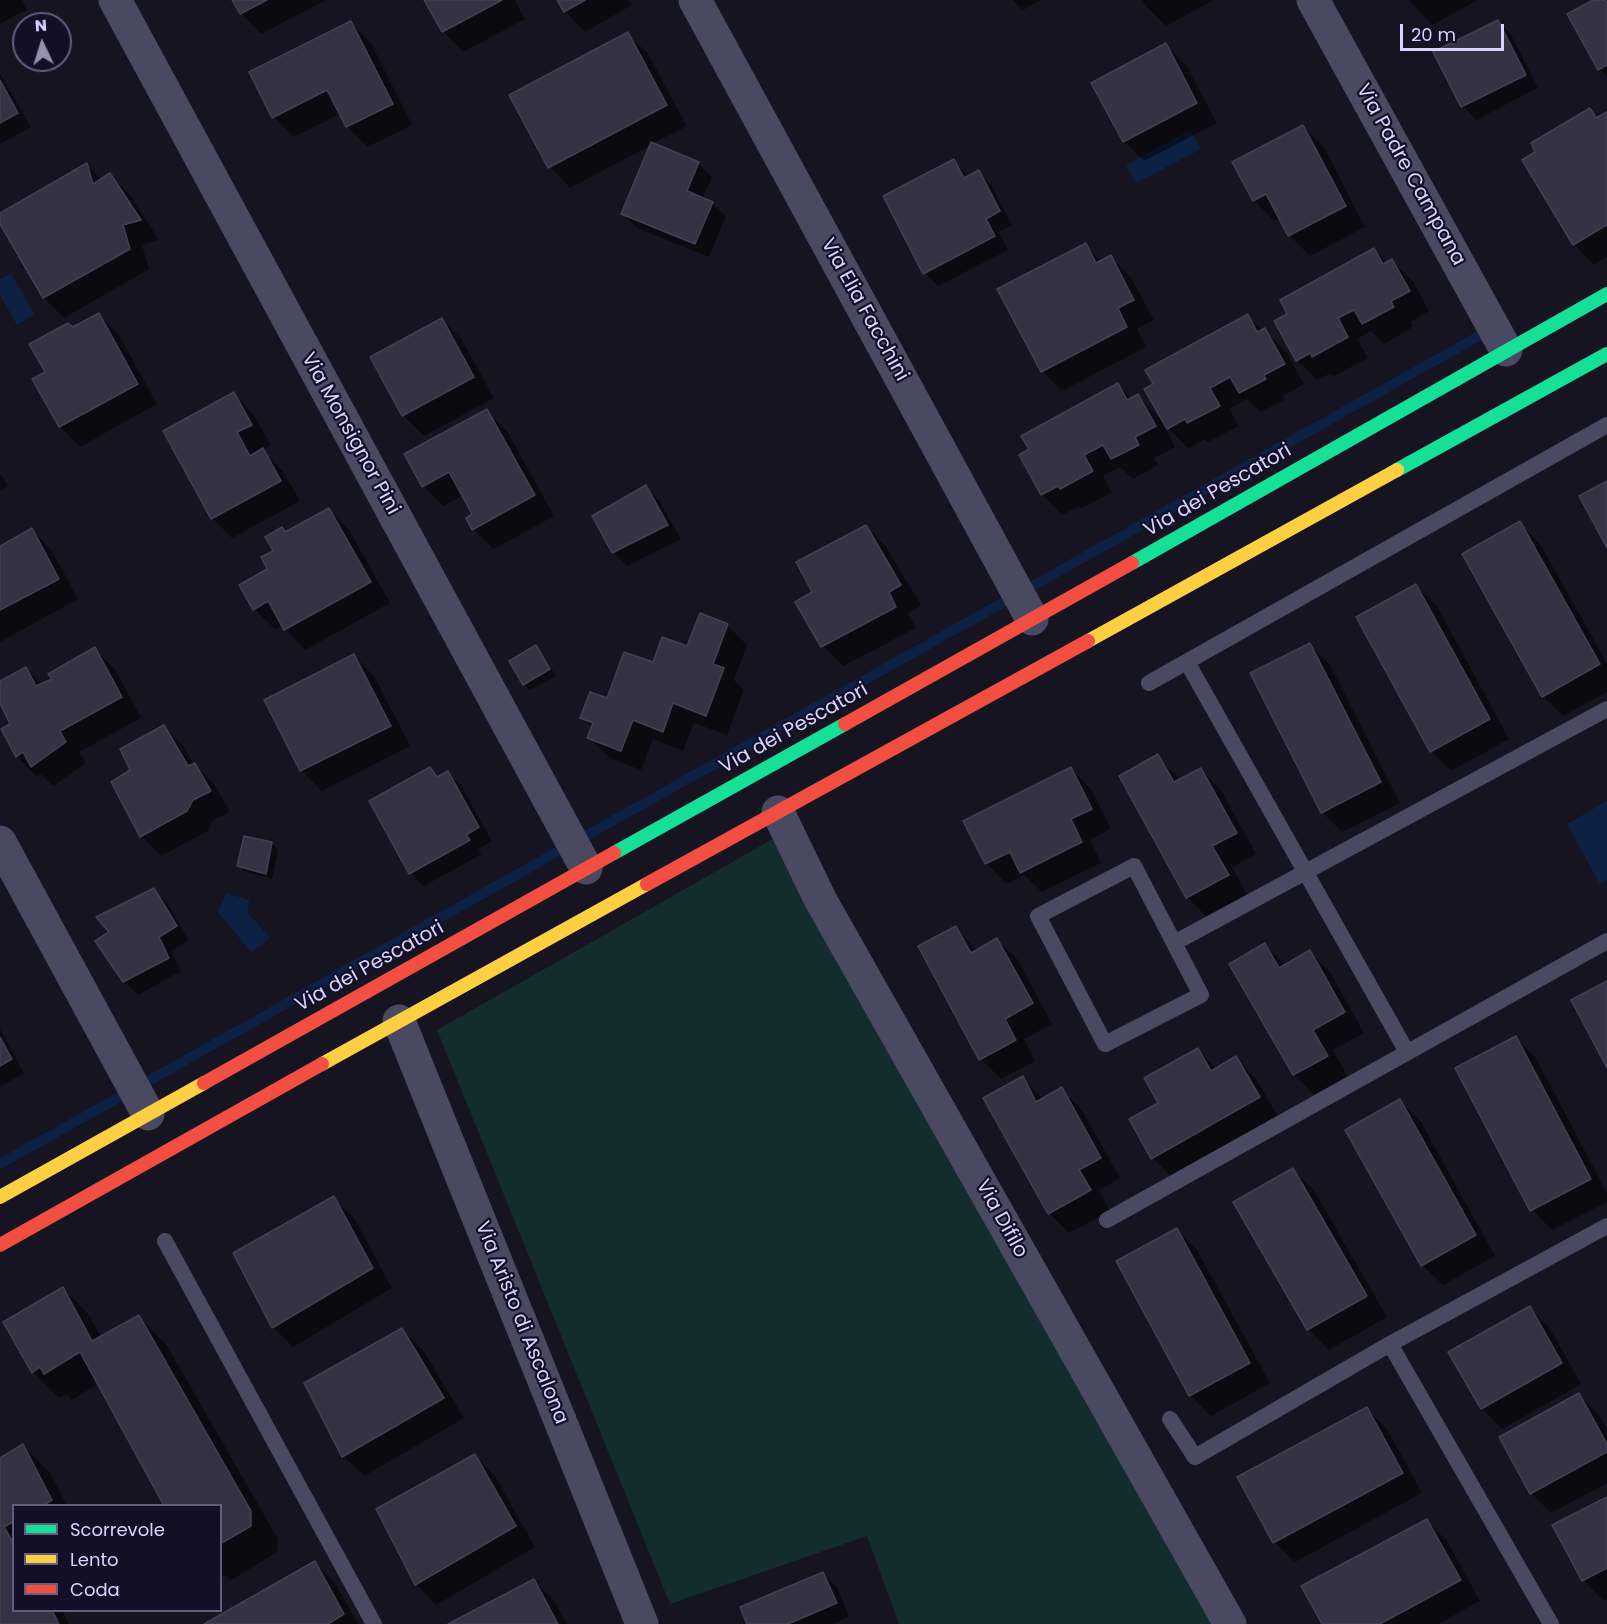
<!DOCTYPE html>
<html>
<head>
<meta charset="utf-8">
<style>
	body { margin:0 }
	#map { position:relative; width:1607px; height:1624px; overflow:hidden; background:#161421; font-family:Poppins,sans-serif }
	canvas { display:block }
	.legend { position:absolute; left:12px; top:1504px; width:210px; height:108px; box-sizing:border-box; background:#130f26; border:2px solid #625e7d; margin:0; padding:8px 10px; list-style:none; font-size:18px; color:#d9d4ff }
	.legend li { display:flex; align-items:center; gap:12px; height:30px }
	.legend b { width:30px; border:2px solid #625e7d }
	.north { position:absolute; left:12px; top:12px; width:60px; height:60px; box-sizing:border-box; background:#130f26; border:2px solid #625e7d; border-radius:50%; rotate:356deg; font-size:16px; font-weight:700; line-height:24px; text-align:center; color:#d9d4ff }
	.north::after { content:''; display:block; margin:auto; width:21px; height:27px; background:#9591b1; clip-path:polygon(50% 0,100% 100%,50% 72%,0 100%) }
	.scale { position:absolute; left:1400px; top:24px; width:104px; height:27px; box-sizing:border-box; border:3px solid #d9d4ff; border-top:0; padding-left:8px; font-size:18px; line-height:21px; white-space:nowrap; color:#d9d4ff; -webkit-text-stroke:4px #130f26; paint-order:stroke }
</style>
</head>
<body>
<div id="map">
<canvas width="1607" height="1624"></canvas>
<ul class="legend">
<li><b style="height:8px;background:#16e098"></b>Scorrevole</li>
<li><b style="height:8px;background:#ffcf43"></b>Lento</li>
<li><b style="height:8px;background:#f24e42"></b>Coda</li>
</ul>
<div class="north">N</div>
<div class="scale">20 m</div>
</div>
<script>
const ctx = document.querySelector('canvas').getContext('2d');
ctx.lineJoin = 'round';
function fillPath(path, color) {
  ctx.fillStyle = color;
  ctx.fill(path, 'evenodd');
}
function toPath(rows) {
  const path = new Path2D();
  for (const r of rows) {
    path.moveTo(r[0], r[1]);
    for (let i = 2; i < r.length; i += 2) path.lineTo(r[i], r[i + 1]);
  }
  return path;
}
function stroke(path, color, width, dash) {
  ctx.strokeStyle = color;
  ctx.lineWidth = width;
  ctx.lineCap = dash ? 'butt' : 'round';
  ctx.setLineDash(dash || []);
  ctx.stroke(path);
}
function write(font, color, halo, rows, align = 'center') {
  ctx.font = font + ' Poppins,sans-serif';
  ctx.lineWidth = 4.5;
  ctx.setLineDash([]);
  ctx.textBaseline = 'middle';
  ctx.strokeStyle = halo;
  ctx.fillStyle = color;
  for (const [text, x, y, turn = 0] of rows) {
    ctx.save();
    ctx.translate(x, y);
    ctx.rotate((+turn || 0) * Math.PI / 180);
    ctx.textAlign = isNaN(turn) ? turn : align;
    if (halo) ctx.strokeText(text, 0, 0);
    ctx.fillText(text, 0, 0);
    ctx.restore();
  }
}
const green = toPath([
	[778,836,1220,1624,899,1624,867,1536,670,1604,437,1030]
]);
const water = toPath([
	[1190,130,1201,149,1136,183,1126,165],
	[11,273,35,315,17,325,0,295,0,279],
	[1607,801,1607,880,1600,884,1567,824],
	[226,893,249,900,248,913,270,938,251,952,218,912]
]);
const shadow = toPath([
	[0,0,22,0,27,9,0,24],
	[234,0,326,0,261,34,241,13],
	[426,0,515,0,525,19,463,52,443,31],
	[558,0,629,0,632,5,585,32,565,11],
	[1012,0,1041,0,1023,10],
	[1142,0,1214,0,1166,26,1146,6],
	[1409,0,1478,0,1432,25],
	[1597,0,1605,0,1607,2,1607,77,1599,69],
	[1498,22,1511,35,1538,88,1476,120,1463,106,1435,53],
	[351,23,371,43,412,125,367,147,347,126,340,114,294,137,274,117],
	[628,34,648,54,687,126,652,144,698,163,712,177,702,199,712,203,726,216,709,257,637,228,623,214,651,145,570,188,550,167,511,96],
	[1165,45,1186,65,1217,123,1144,161,1124,141],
	[0,74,31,127,0,144],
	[1590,110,1599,118,1607,114,1607,257,1594,265,1574,244,1524,160],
	[1303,127,1324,147,1365,227,1310,256,1289,235,1280,217,1274,221,1254,200],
	[954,161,969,177,978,172,992,186,1012,225,999,232,1008,250,938,286,925,273],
	[87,165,102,180,110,175,130,195,159,240,142,245,149,269,64,318,44,298,0,221,0,214],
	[1085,245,1102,262,1111,257,1131,278,1154,320,1137,329,1146,347,1062,391,1042,371],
	[1374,250,1388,263,1392,261,1413,281,1429,311,1410,322,1413,327,1384,344,1371,331,1357,339,1368,358,1334,376,1331,373,1317,380,1297,360,1289,314],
	[99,315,119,335,157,404,80,447,60,426,47,373,73,329],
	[1247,316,1285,350,1304,384,1283,396,1285,400,1260,412,1247,399,1229,409,1239,426,1208,442,1205,439,1188,448,1163,423,1175,447,1154,458,1158,465,1133,479,1120,467,1103,476,1112,492,1081,509,1079,506,1062,515,1042,494,1118,385,1132,399,1138,396,1163,422],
	[442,319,462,340,494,398,424,436,403,415,372,358],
	[234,394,254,415,271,445,262,450,283,471,300,501,232,538,212,518],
	[486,411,507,431,554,516,494,549,473,529,474,515,464,495,443,506,423,486],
	[0,473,8,486,0,491],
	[646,487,659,501,681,539,627,566,613,552],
	[329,510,349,530,390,603,305,650,282,625,275,629,254,609,286,534],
	[1519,523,1540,544,1607,663,1607,692,1563,716,1543,696],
	[866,526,886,547,921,605,908,613,916,628,843,666,823,646,814,593],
	[32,530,52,551,78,599,0,642,0,547],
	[1416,586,1437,606,1509,739,1451,771,1431,751],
	[727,625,747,645,734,680,744,690,727,735,694,723,683,751,653,739,641,770,610,758,589,738,593,728,582,718,654,664,688,648],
	[1310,645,1330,665,1400,803,1342,832,1322,812],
	[536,647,542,653,556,676,530,690,524,684],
	[94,649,115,669,141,718,79,752,86,763,53,786,41,774,37,777,17,757,3,729,12,725,0,699,0,682,26,668,42,685,55,679],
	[354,656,374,676,410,746,322,791,302,771,266,701],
	[164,727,184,747,194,764,215,785,230,812,213,820,208,831,161,856,141,836,132,771],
	[1158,756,1181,780,1201,769,1221,790,1256,854,1232,867,1248,896,1208,918,1188,898,1121,776],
	[430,769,439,778,448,773,461,786,492,841,478,849,482,854,424,886,410,873],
	[1071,769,1091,789,1111,829,1090,840,1101,863,1042,892,1024,875,1007,884,986,863],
	[271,843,278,850,272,879,245,872,239,866],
	[153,890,167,903,189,940,171,951,181,971,138,995,124,981,111,932],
	[956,928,977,951,997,940,1018,960,1052,1024,1024,1039,1035,1061,1001,1079,981,1059],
	[1265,945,1286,966,1310,952,1330,972,1364,1033,1333,1050,1347,1076,1314,1095,1294,1074],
	[0,1029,24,1073,0,1087],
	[1516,1038,1536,1058,1607,1193,1607,1202,1552,1230,1532,1210],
	[1197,1049,1217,1069,1236,1058,1256,1079,1279,1118,1173,1178,1153,1158,1160,1103],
	[1022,1078,1044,1100,1061,1089,1082,1110,1120,1178,1099,1190,1110,1211,1069,1233,1049,1213],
	[1400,1101,1421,1122,1495,1256,1443,1285,1422,1265],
	[1293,1170,1314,1190,1387,1317,1329,1350,1309,1330,1236,1202],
	[333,1198,354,1218,392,1288,293,1347,273,1327],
	[1177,1230,1197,1250,1270,1383,1211,1416,1190,1395],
	[63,1288,89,1315,101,1337,139,1317,166,1344,278,1539,277,1552,230,1581,225,1575,220,1578,220,1506,99,1383,72,1400,66,1394,59,1398,33,1372],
	[1529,1308,1550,1328,1581,1384,1502,1429,1482,1408],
	[402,1330,423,1350,464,1418,364,1476,343,1456],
	[1579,1395,1599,1415,1607,1429,1607,1483,1551,1513,1531,1493],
	[1367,1409,1387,1429,1422,1493,1295,1562,1274,1542],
	[23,1446,50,1473,67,1506,14,1506,14,1610,62,1610,69,1624,0,1624,0,1460],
	[475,1456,495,1476,535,1547,436,1605,416,1584,378,1510],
	[1607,1498,1607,1599,1604,1601,1583,1580],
	[1426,1520,1447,1541,1480,1601,1438,1624,1323,1624],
	[315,1563,335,1583,358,1624,207,1624],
	[823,1574,837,1587,849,1617,833,1624,749,1624],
	[534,1580,554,1601,567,1624,452,1624]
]);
const stream = toPath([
	[0,1164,1479,336]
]);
const building = toPath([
	[232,0,267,0,240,14,232,0],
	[424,0,502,0,442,32,424,0],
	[557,0,585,0,564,12,557,0],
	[1593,0,1605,0,1607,4,1607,65,1598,70,1567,14,1593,0],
	[1498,20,1526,75,1461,107,1433,52,1498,20],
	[351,21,393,104,346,127,327,90,272,118,249,72,351,21],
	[628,32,667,105,548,168,509,95,628,32],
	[1166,43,1197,103,1123,142,1091,83,1166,43],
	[0,80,18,113,0,123,0,80],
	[1590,108,1596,118,1607,112,1607,225,1573,245,1522,160,1535,152,1531,143,1590,108],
	[1303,125,1346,206,1288,236,1266,194,1253,201,1232,162,1303,125],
	[651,142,699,162,687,191,713,202,695,244,621,214,651,142],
	[954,159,964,178,979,170,1000,211,986,219,995,236,923,274,883,196,954,159],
	[87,163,93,184,110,173,141,220,123,225,130,249,43,298,0,224,0,213,87,163],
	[1086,243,1096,263,1111,255,1134,300,1118,308,1127,327,1041,372,997,289,1086,243],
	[1374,248,1383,264,1392,259,1410,291,1391,301,1394,307,1362,324,1354,310,1338,318,1348,337,1312,357,1310,353,1296,361,1274,321,1287,314,1280,300,1374,248],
	[99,313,138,384,59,427,32,379,45,372,29,344,68,323,73,327,99,313],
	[1248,314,1257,332,1265,328,1285,364,1264,375,1266,379,1239,393,1230,377,1210,388,1220,406,1187,423,1185,419,1167,429,1144,389,1153,384,1145,370,1248,314],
	[442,318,474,377,402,416,370,357,442,318],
	[1118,383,1127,400,1138,394,1156,426,1135,437,1139,445,1111,459,1103,445,1084,455,1093,471,1060,489,1058,486,1041,495,1019,455,1029,449,1021,436,1118,383],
	[234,392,252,425,237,432,250,456,263,448,281,481,211,519,163,431,234,392],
	[487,409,535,495,472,530,466,518,472,514,449,472,422,487,404,454,487,409],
	[1607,481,1607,548,1579,496,1607,481],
	[646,485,668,525,612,553,592,516,646,485],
	[329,508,371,582,284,630,268,601,253,610,239,585,267,569,261,557,273,551,265,537,282,527,285,532,329,508],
	[1520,521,1600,664,1542,697,1462,554,1520,521],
	[866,525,901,585,889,592,896,607,821,647,795,602,812,592,796,562,866,525],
	[32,528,59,579,0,610,0,546,32,528],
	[1416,584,1490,719,1430,752,1356,617,1416,584],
	[700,613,728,624,713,664,724,668,706,716,673,703,663,732,633,720,621,751,587,738,593,723,580,718,590,692,607,698,624,652,653,662,662,637,687,646,700,613],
	[1310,643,1381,782,1321,813,1250,673,1310,643],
	[536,645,550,669,523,685,509,661,536,645],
	[95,647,122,697,60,731,66,742,31,767,23,752,16,757,1,729,10,724,0,703,0,681,26,667,36,686,52,679,48,674,95,647],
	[354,654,391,726,300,771,264,700,354,654],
	[164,725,188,766,195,763,211,791,193,800,187,811,140,837,111,782,130,770,120,749,164,725],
	[1158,754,1174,782,1201,768,1237,833,1212,846,1229,875,1186,898,1119,776,1158,754],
	[430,767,437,777,448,771,479,827,466,835,470,840,409,874,369,801,430,767],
	[1071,767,1092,809,1071,819,1082,842,1020,873,1010,852,985,864,963,821,1071,767],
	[244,836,272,842,266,874,237,866,244,836],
	[154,888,177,926,159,937,169,958,123,982,95,941,109,932,96,917,154,888],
	[956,926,971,953,997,938,1033,1003,1005,1019,1016,1040,979,1060,918,946,956,926],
	[1265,943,1279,968,1310,950,1345,1012,1313,1030,1328,1056,1293,1075,1229,964,1265,943],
	[1607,981,1607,1068,1571,1000,1607,981],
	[1516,1036,1591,1179,1530,1211,1455,1068,1516,1036],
	[0,1037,12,1059,0,1066,0,1037],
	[1198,1048,1211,1071,1236,1056,1260,1097,1151,1159,1129,1119,1158,1103,1144,1078,1198,1048],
	[1023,1076,1036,1102,1062,1087,1101,1158,1079,1170,1091,1190,1048,1214,983,1098,1023,1076],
	[1400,1099,1476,1235,1421,1266,1345,1130,1400,1099],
	[1293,1168,1367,1296,1307,1330,1233,1202,1293,1168],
	[334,1196,373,1268,272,1328,233,1253,334,1196],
	[1177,1228,1250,1363,1189,1396,1116,1261,1177,1228],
	[63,1287,92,1341,139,1315,251,1511,251,1526,220,1544,220,1506,164,1506,80,1352,44,1374,40,1367,32,1373,3,1322,63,1287],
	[1530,1306,1562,1363,1481,1409,1448,1352,1530,1306],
	[402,1328,444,1398,342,1457,304,1383,402,1328],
	[1579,1393,1607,1444,1607,1452,1530,1494,1499,1437,1579,1393],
	[1367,1407,1403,1473,1273,1543,1237,1477,1367,1407],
	[23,1444,52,1500,42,1506,14,1506,14,1521,4,1527,14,1544,14,1610,52,1610,59,1624,0,1624,0,1458,23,1444],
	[475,1454,516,1526,415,1585,376,1509,475,1454],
	[1607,1497,1607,1568,1582,1581,1552,1525,1607,1497],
	[1427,1519,1461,1580,1380,1624,1322,1624,1301,1586,1427,1519],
	[315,1561,344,1614,328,1624,204,1624,315,1561],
	[823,1572,837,1603,788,1624,747,1624,740,1607,823,1572],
	[534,1579,558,1624,448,1624,534,1579]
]);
const lane = toPath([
	[1187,662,1407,1052],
	[1149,683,1607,425],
	[1134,866,1201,995,1105,1044,1038,916,1134,866],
	[1174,943,1607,709],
	[1107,1220,1607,941],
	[165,1241,374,1624],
	[1390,1344,1551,1624],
	[1170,1419,1195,1457,1390,1344,1607,1226]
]);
const street = toPath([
	[115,0,586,868],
	[695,0,1032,619],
	[1313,0,1506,350],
	[778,812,820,899,1230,1624],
	[0,842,148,1114],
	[399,1021,642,1624]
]);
const fast = toPath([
	[1397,470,1607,354],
	[1132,563,1607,294],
	[614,853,845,724]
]);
const slow = toPath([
	[1088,641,1397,470],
	[322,1064,647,884],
	[0,1197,204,1083]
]);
const jam = toPath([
	[845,724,1132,563],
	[647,884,1088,641],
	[204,1083,614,853],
	[0,1245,322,1064]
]);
const streetNames = [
	["Via Padre Campana",1410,175,61],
	["Via Elia Facchini",864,310,61],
	["Via Monsignor Pini",350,434,61],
	["Via dei Pescatori",1218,491,-30],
	["Via dei Pescatori",794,729,-29],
	["Via dei Pescatori",370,967,-29],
	["Via Difilo",1001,1219,61],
	["Via Aristo di Ascalona",521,1323,68]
];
fillPath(green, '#132c2d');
fillPath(water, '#0d2144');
fillPath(shadow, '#0007');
stroke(stream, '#0d2144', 10);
fillPath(building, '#343243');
stroke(building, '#433f54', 1.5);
stroke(lane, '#4a4962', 16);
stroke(street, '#4a4962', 33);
stroke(fast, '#16e098', 14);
stroke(slow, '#ffcf43', 14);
stroke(jam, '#f24e42', 14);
write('20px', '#d9d4ff', '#130f26', streetNames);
</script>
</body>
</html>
